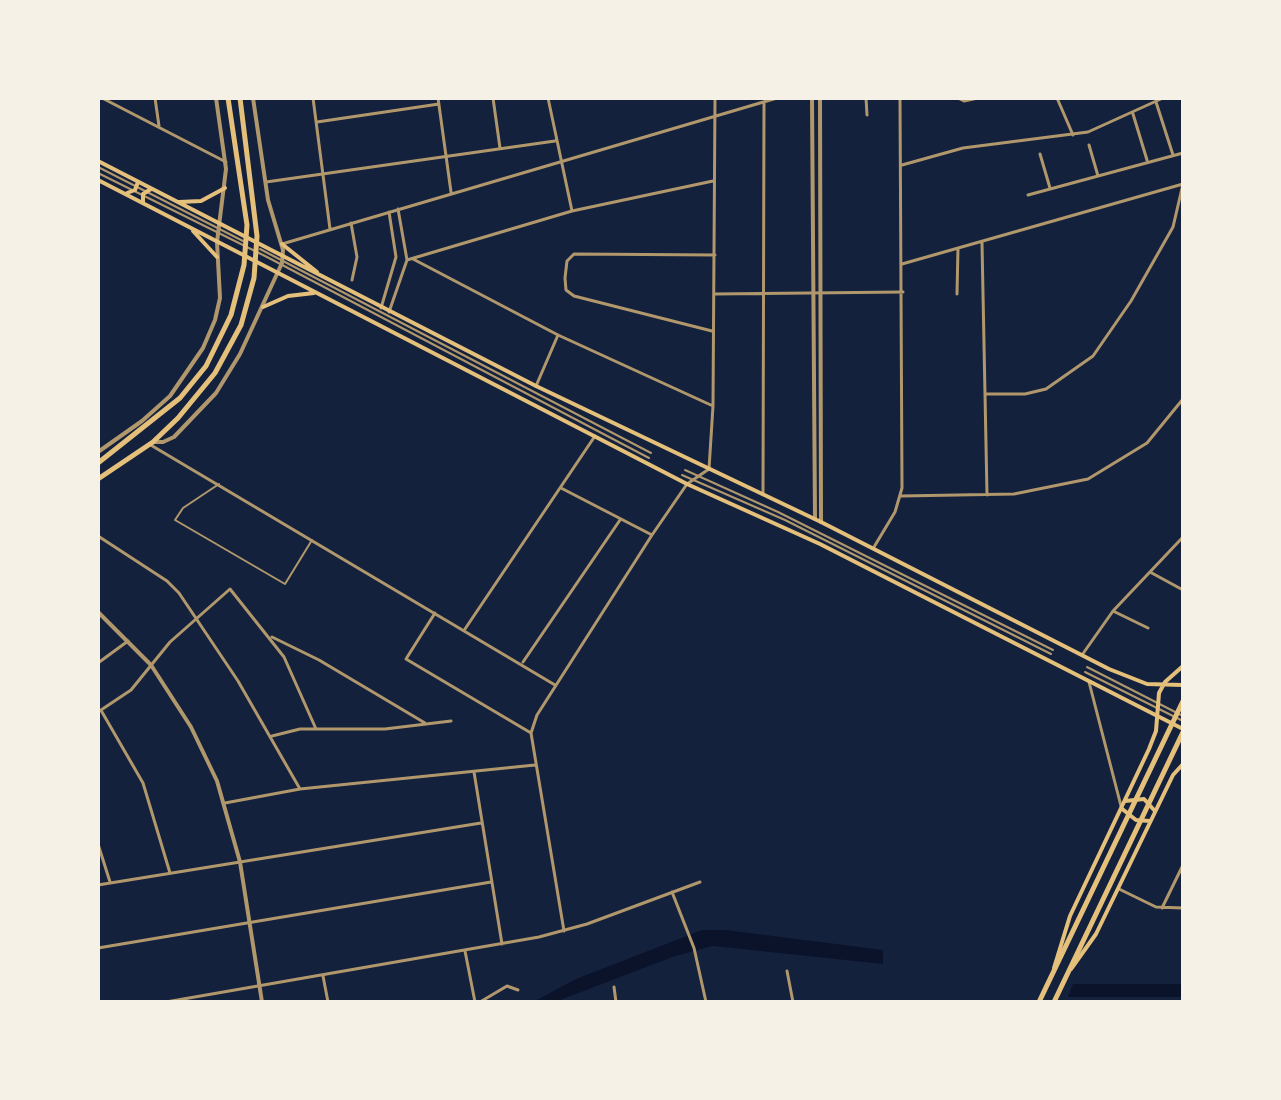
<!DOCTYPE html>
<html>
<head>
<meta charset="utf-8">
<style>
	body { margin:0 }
	#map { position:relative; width:1281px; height:1100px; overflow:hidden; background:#14213d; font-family:Roboto,sans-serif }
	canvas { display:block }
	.frame { position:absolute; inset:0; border:100px solid #f6f1e7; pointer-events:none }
</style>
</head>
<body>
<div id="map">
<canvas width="1281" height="1100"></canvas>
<div class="frame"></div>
</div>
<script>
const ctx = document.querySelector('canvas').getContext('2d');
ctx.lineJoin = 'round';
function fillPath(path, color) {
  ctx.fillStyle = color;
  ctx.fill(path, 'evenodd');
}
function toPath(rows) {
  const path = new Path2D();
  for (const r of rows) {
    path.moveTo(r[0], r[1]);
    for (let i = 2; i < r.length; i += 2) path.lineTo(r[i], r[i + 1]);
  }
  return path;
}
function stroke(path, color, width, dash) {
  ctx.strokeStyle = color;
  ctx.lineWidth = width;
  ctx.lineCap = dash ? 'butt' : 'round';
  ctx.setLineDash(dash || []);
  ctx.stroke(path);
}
const water = toPath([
	[702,930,726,930,883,950,883,964,713,946,675,956,555,1002,533,1002,576,979],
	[1073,984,1183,984,1183,997,1068,997]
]);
const service = toPath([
	[98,167,243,241],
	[98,173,267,257,649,458],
	[260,249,651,453],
	[685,470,778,512,1053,650],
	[682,475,785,520,1051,654],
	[219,484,183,508,175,520,285,584,312,540],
	[1087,667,1183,716],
	[1085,672,1183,721]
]);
const minor = toPath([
	[102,98,226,162],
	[155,98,159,126],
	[313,98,330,229],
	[438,98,451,192],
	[493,98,500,148],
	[548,98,572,211],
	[866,98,867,115],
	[958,98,964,101,978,98],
	[1057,98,1073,135],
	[1156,102,1173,155],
	[1133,114,1147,160],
	[317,122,439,104],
	[1089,145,1098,176],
	[1040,154,1050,188],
	[902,165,963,148,1088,132,1163,98],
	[266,182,555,141],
	[1028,195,1183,153],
	[351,223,357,257,352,280],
	[982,243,987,495],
	[282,244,777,98],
	[413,259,558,335,713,406],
	[407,260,572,211,713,181],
	[902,264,1183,184],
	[715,294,903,292],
	[957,294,958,248],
	[381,308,396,257,389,212],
	[389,312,407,260,398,209],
	[712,331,574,296,566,290,565,278,567,261,574,254,715,255],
	[536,386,558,335],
	[986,394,1025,394,1046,389,1093,356,1131,301,1173,227,1183,184],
	[149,444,555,685],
	[561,488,652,535],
	[763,494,764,102],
	[901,496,1014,494,1088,479,1147,443,1183,399],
	[98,536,167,581,179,593,238,681,300,789],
	[874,547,895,512,902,488,900,98],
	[1150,572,1183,590],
	[1113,611,1148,628],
	[435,613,406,659,531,733],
	[465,629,595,436],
	[272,637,319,660,425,723],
	[1082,655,1113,611,1183,537],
	[523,662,620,520],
	[98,663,128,641],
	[1089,682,1121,806],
	[98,712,131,690,170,642,230,589,284,657,316,729],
	[102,712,143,783,170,873],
	[272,736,300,729,385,729,451,721],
	[474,772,502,944],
	[225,803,300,789,535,765],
	[98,844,110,882],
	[98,885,481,823],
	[1119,889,1156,907,1183,908],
	[672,892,694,948,706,1002],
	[1162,908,1183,865],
	[564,931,531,733,537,715,652,535,687,484,709,469,713,406,715,98],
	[98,948,491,882],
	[465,951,475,1002],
	[787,971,793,1002],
	[323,976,328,1002],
	[614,987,616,1002],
	[166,1002,539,937,587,924,700,882],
	[480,1002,507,986,518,990]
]);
const tertiary = toPath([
	[812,98,815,519],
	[820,98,821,522],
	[153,442,163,442,174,437,216,393,240,354,282,263,283,250,268,200,253,98],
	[98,452,142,421,170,396,203,348,215,320,220,298,217,242,226,169,216,98],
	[98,612,151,665,191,727,217,781,240,862,262,1002]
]);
const secondary = toPath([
	[98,161,536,386,821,522,1109,669,1147,684,1183,685],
	[98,180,687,484,820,544,1183,729],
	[127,193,135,190,138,182],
	[143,202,143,194,151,189],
	[179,202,201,201,225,188],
	[193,231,217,257],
	[282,244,317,272],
	[263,307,288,296,314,293],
	[1125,801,1144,799,1154,810],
	[1121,808,1136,820,1150,821],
	[1054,968,1070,916,1149,749,1156,731,1159,693,1165,682,1183,666],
	[1071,969,1096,934,1173,775,1183,764]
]);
const primary = toPath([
	[1039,1002,1183,701],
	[1054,1002,1183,732]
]);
const trunk = toPath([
	[98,463,180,398,206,366,231,315,244,265,247,225,228,98],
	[98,479,153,442,178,418,215,373,241,325,254,278,257,236,240,98]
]);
fillPath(water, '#0b132b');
stroke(service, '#b1986c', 2);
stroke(minor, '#b1986c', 3);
stroke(tertiary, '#b1986c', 4);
stroke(secondary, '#e5c07b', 4);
stroke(primary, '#e5c07b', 5);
stroke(trunk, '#e5c07b', 5);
</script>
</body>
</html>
